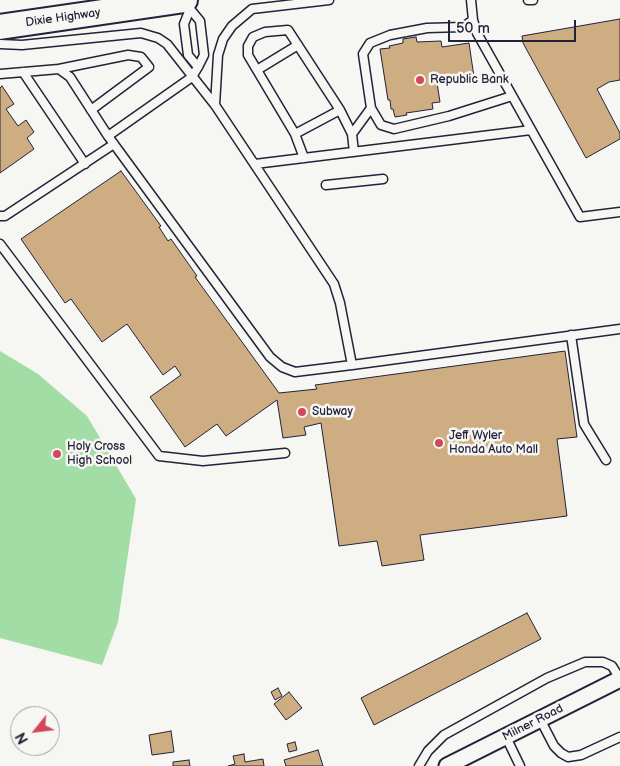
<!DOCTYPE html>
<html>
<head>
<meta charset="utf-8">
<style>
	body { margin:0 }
	#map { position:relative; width:620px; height:766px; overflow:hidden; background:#f6f6f2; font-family:"Balsamiq Sans",sans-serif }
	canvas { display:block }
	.north { position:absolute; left:10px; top:706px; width:50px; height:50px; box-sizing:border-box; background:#f6f6f2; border:1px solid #a1a1a9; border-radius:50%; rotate:241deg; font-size:14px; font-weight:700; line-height:20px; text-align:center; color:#22223b }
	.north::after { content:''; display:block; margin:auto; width:18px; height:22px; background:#d1495b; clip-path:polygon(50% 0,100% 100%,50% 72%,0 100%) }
	.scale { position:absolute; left:448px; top:20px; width:128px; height:22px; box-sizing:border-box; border:2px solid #22223b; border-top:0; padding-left:6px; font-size:15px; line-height:18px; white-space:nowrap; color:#22223b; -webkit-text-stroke:4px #f6f6f2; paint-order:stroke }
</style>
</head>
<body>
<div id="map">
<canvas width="620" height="766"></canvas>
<div class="north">N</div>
<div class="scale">50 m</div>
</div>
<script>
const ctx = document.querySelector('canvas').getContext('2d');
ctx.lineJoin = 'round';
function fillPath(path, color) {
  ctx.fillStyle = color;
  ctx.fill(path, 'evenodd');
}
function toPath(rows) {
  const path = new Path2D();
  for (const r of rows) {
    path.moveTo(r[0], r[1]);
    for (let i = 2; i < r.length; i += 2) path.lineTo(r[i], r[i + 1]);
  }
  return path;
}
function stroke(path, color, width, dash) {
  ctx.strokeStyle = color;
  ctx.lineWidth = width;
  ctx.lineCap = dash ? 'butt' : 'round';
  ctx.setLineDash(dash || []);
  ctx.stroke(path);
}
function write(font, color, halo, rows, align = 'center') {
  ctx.font = font + ' "Balsamiq Sans",sans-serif';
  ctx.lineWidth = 5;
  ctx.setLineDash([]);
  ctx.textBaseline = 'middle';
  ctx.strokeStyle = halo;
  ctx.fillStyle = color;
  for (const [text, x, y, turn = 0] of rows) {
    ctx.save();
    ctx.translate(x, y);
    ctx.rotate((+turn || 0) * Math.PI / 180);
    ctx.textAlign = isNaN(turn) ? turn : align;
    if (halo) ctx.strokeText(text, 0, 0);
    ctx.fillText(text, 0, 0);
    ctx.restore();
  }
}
const green = toPath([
	[0,351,38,374,87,416,136,499,118,622,102,665,0,638]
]);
const building = toPath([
	[620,19,620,80,609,82,597,89,620,133,620,139,586,158,523,43,522,36,620,19],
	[416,37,417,42,441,41,442,47,469,43,474,77,437,83,440,102,432,103,433,109,406,113,407,115,395,117,393,109,391,109,390,100,388,100,380,49,390,48,389,46,403,43,403,39,416,37],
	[2,86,14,104,6,109,18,126,26,120,34,132,27,138,34,149,0,173,0,88,2,86],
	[121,171,161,226,159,227,168,241,171,239,197,276,195,277,279,393,317,389,315,385,565,351,577,437,557,439,567,516,420,535,424,560,382,566,377,541,339,546,321,423,304,427,306,435,283,438,277,400,226,436,217,424,185,447,150,397,181,375,175,366,163,375,127,324,102,342,71,299,65,303,21,239,121,171],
	[527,613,541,639,374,725,361,698,527,613],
	[278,688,282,696,275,700,271,692,278,688],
	[289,692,302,708,286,720,274,704,289,692],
	[171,731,174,752,152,755,149,735,171,731],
	[295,742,297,750,289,752,287,744,295,742],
	[318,750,323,766,286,766,284,760,318,750],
	[244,754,245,762,263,759,264,766,228,766,235,764,233,756,244,754],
	[189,760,190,766,173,766,173,762,189,760]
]);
const service = toPath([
	[471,0,473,20,477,33,580,217,620,212],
	[528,0,533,0],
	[188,3,190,9,200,21,204,55,198,67,192,77,108,136,270,357,282,367,295,372,352,365],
	[190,9,184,24,188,55,198,67],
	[473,20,463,27,427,28,390,35,370,43,363,54,371,108,381,125,394,129,449,116,512,96],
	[0,44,22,45,141,33,158,38,167,44,215,105,334,284,340,303,352,365,620,329],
	[59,69,128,55,141,57,149,67,91,110],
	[257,70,298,45],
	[23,72,85,164],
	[0,74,59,69,70,77,108,136],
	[215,105,218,55,223,39,232,26,252,9,329,0],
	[295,134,340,110],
	[354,152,352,134,371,108],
	[304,158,295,134,248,55,248,46,253,37,265,32,288,30,340,110,352,134],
	[255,164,531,130],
	[326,185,383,179],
	[0,216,5,216,114,144],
	[0,244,159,456,203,461,285,453],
	[571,335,584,424,606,460],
	[540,719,554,746,561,753,568,757,581,755,620,737],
	[506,737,520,766],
	[419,766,428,751,444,735,547,678,585,662,603,662,612,666,620,679]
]);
const minor = toPath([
	[447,766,620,679]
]);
const primary = toPath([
	[0,27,185,0]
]);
const markers = [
	[420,80,5,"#d1495b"],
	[302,412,5,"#d1495b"],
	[439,443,5,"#d1495b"],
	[57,454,5,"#d1495b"]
];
const streetNames = [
	["Dixie Highway",63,18,-8],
	["Milner Road",533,723,-27]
];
const poiNames = [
	["Republic Bank",430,80],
	["Subway",312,412],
	["Jeff Wyler",449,436],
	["Honda Auto Mall",449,450],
	["Holy Cross",67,447],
	["High School",67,461]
];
fillPath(green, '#a1dda4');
fillPath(building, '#cfad82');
stroke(building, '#22223b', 1);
stroke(service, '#22223b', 11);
stroke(minor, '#22223b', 19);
stroke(primary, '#22223b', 28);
stroke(service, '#f6f6f2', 8);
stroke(minor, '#f6f6f2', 15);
stroke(primary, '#f6f6f2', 24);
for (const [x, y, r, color] of markers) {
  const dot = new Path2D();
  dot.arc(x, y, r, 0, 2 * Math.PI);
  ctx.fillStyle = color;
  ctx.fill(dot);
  stroke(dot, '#f6f6f2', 2);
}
write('12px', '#22223b', '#f6f6f2', streetNames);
write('12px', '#22223b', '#f6f6f2', poiNames, 'left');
</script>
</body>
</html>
